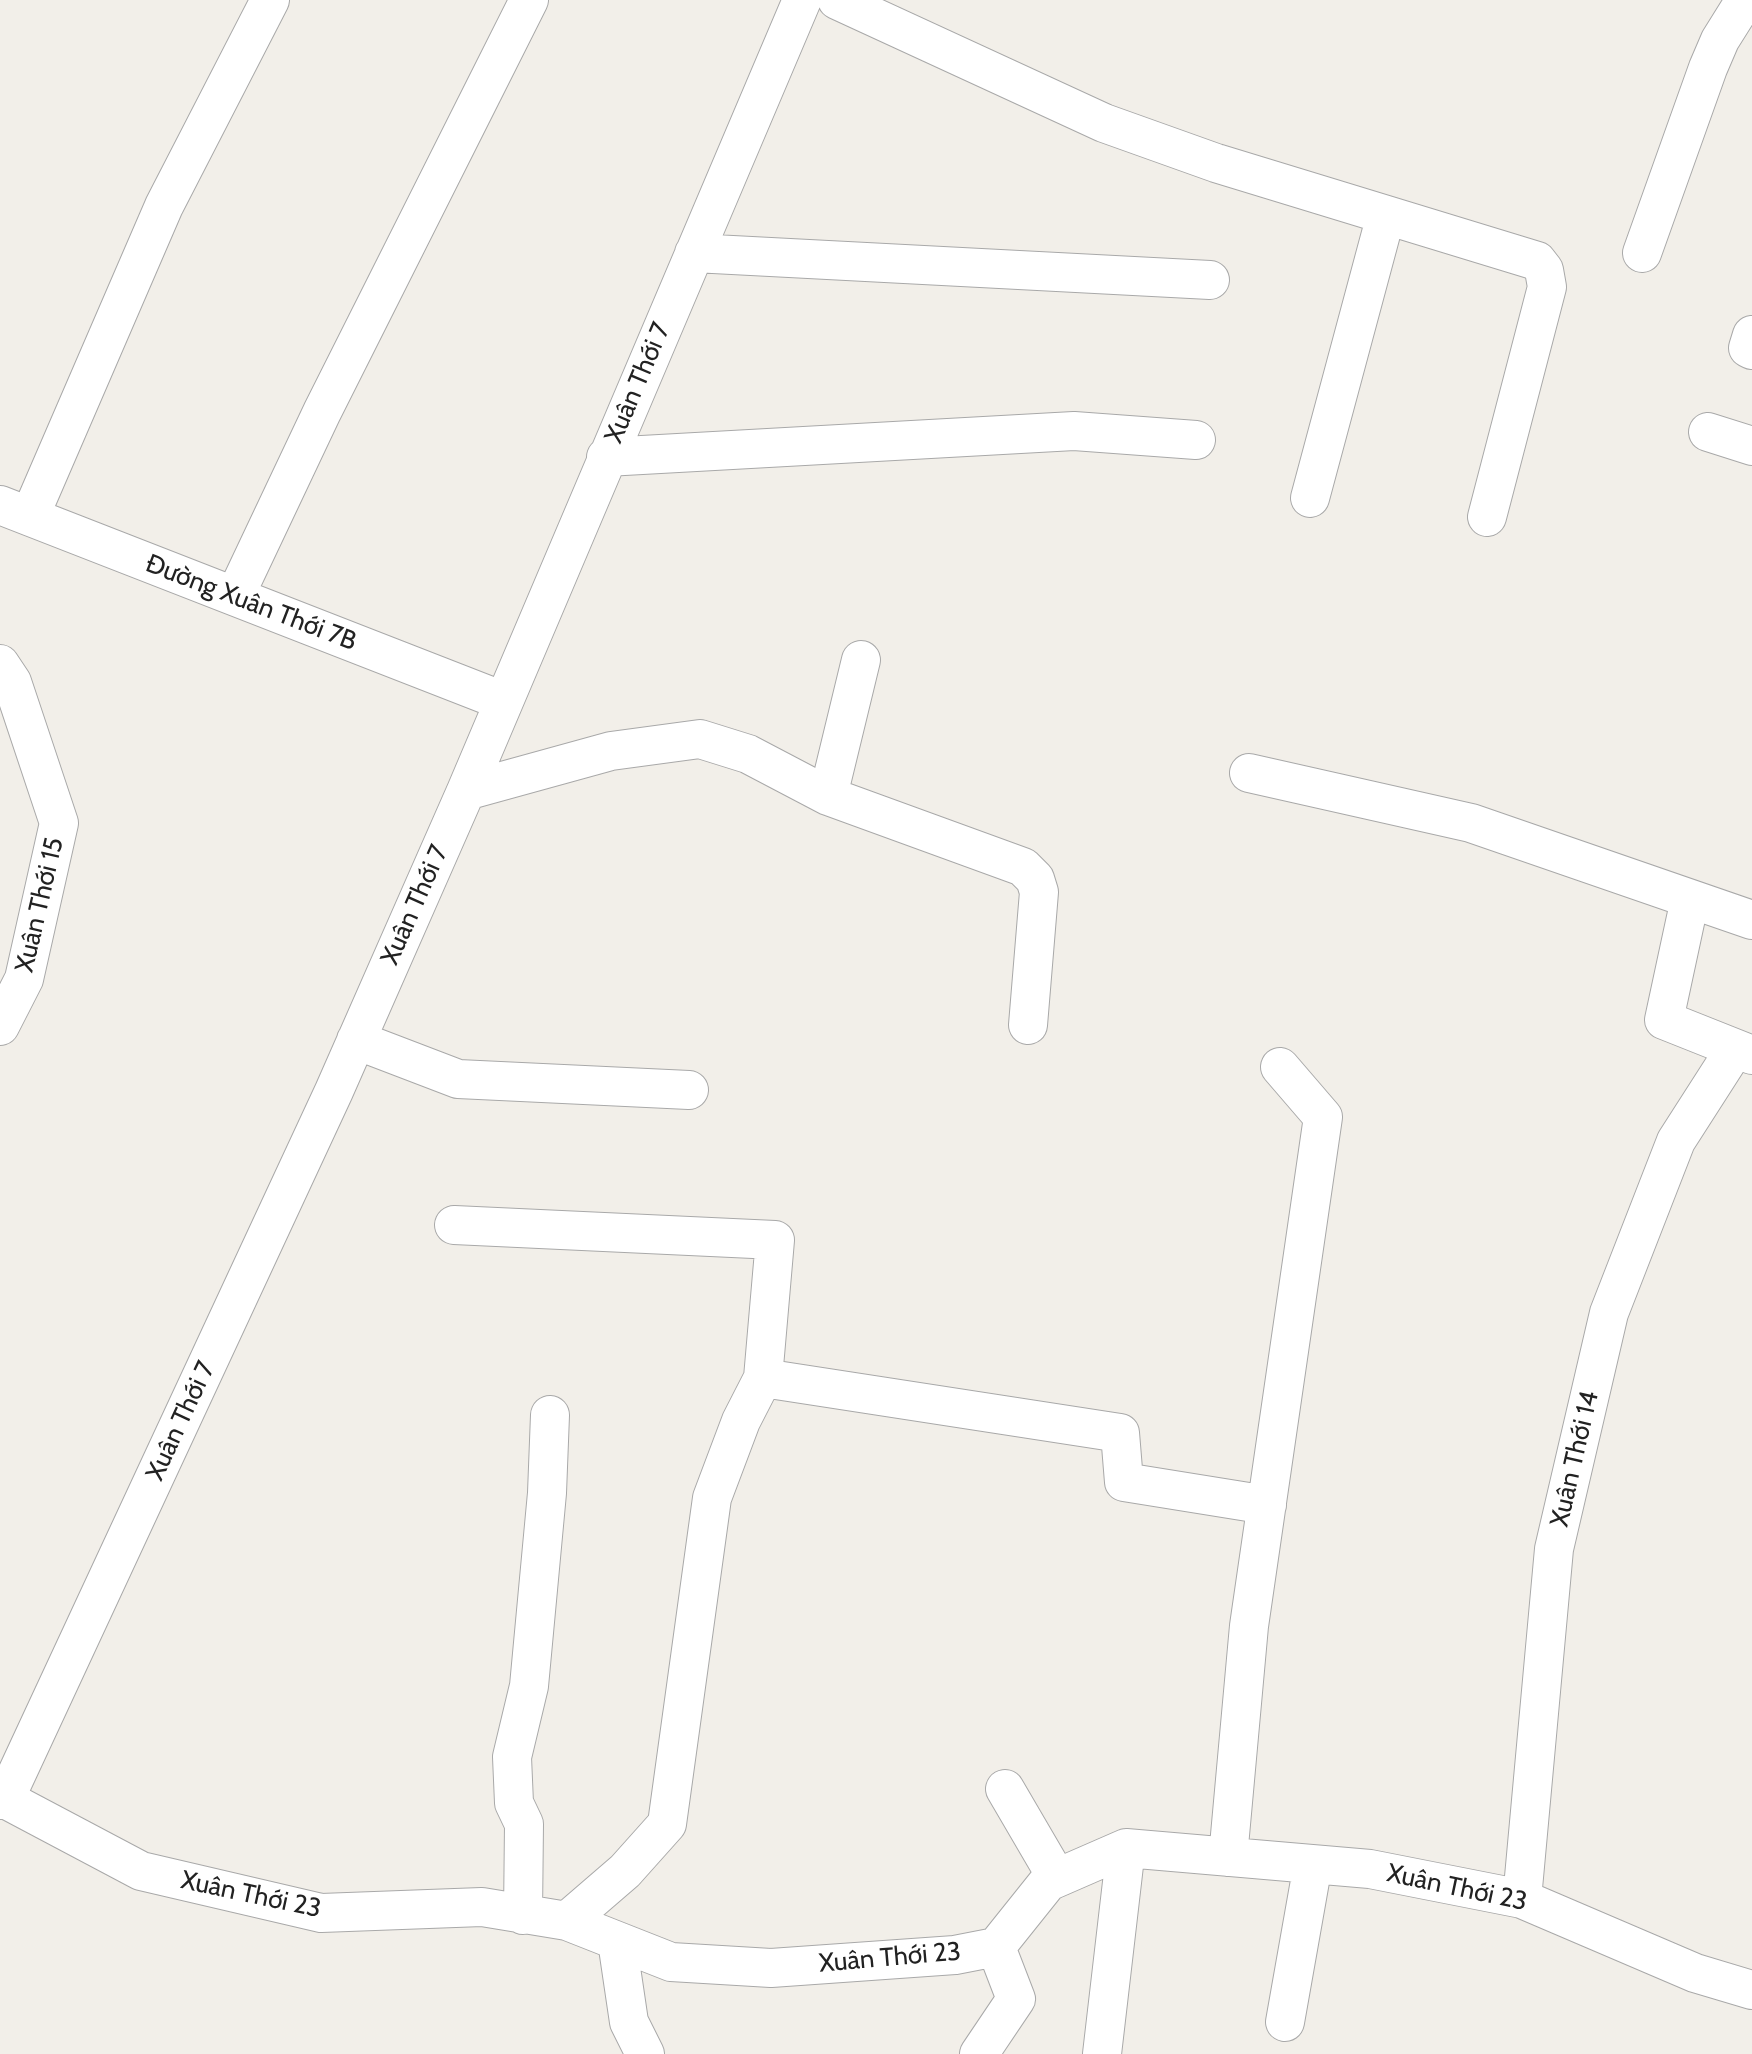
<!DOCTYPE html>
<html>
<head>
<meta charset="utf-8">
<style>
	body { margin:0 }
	canvas { display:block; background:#f2efe9 }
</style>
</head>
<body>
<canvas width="1752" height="2054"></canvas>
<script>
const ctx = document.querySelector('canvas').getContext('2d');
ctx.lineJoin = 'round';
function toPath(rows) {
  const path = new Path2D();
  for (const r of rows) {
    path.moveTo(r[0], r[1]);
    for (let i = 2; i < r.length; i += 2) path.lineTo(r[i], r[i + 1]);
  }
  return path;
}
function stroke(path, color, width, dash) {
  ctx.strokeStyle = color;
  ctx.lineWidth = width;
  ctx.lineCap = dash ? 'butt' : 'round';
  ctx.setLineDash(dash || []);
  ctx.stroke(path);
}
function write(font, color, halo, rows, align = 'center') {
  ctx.font = font + ' Cabin,sans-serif';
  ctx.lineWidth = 7;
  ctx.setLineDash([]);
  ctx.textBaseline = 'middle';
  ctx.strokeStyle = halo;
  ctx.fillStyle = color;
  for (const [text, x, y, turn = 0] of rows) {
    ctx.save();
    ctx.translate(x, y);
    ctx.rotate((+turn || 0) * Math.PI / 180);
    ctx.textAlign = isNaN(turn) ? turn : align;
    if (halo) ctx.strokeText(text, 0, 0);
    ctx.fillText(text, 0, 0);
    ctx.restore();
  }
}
const minor = toPath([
	[837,0,1104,123,1216,163,1537,261,1544,270,1547,287,1487,517],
	[694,253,1210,280],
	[1642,253,1708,68,1720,40,1745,0],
	[1752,335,1748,348,1752,350],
	[1708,432,1752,446],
	[606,457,1074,431,1196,440],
	[1310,498,1386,215],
	[0,505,503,701],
	[30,516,164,206,270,0],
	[235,596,322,412,529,0],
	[0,664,12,682,59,823,24,979,0,1026],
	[1249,773,1471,823,1752,920],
	[466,791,611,751,700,739,748,754,828,796,1023,867,1035,879,1039,892,1028,1025],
	[828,796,861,660],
	[1690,899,1664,1020,1752,1055],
	[356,1040,458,1079,689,1090],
	[454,1225,775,1240,763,1378,1120,1433,1124,1482,1267,1505],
	[1005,1789,1057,1878],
	[5,1799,334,1091,466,791,802,0],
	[0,1800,5,1799,141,1871,321,1913,482,1907,567,1921,671,1962,771,1968,955,1955,996,1947,1048,1882,1126,1848,1370,1869,1522,1899,1695,1973,1752,1990],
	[1228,1857,1249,1626,1323,1117,1280,1067],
	[1522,1899,1554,1549,1609,1313,1676,1141,1735,1049],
	[523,1915,524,1824,514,1803,512,1757,529,1686,547,1493,550,1415],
	[567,1921,625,1871,667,1824,712,1498,741,1421,763,1378],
	[617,1941,629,2022,645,2054],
	[1285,2022,1313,1864],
	[979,2054,1016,1999,996,1947],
	[1102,2054,1126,1848]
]);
const streetNames = [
	["Xuân Thới 7",638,383,-67],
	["Đường Xuân Thới 7B",251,603,21],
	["Xuân Thới 15",40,905,-77],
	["Xuân Thới 7",415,905,-66],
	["Xuân Thới 7",181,1421,-65],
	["Xuân Thới 14",1575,1459,-77],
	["Xuân Thới 23",1457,1888,12],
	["Xuân Thới 23",251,1895,12],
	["Xuân Thới 23",890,1958,-5]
];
stroke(minor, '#a9a9a9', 40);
stroke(minor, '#fff', 38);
write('26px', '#222', '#fff', streetNames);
</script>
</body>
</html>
